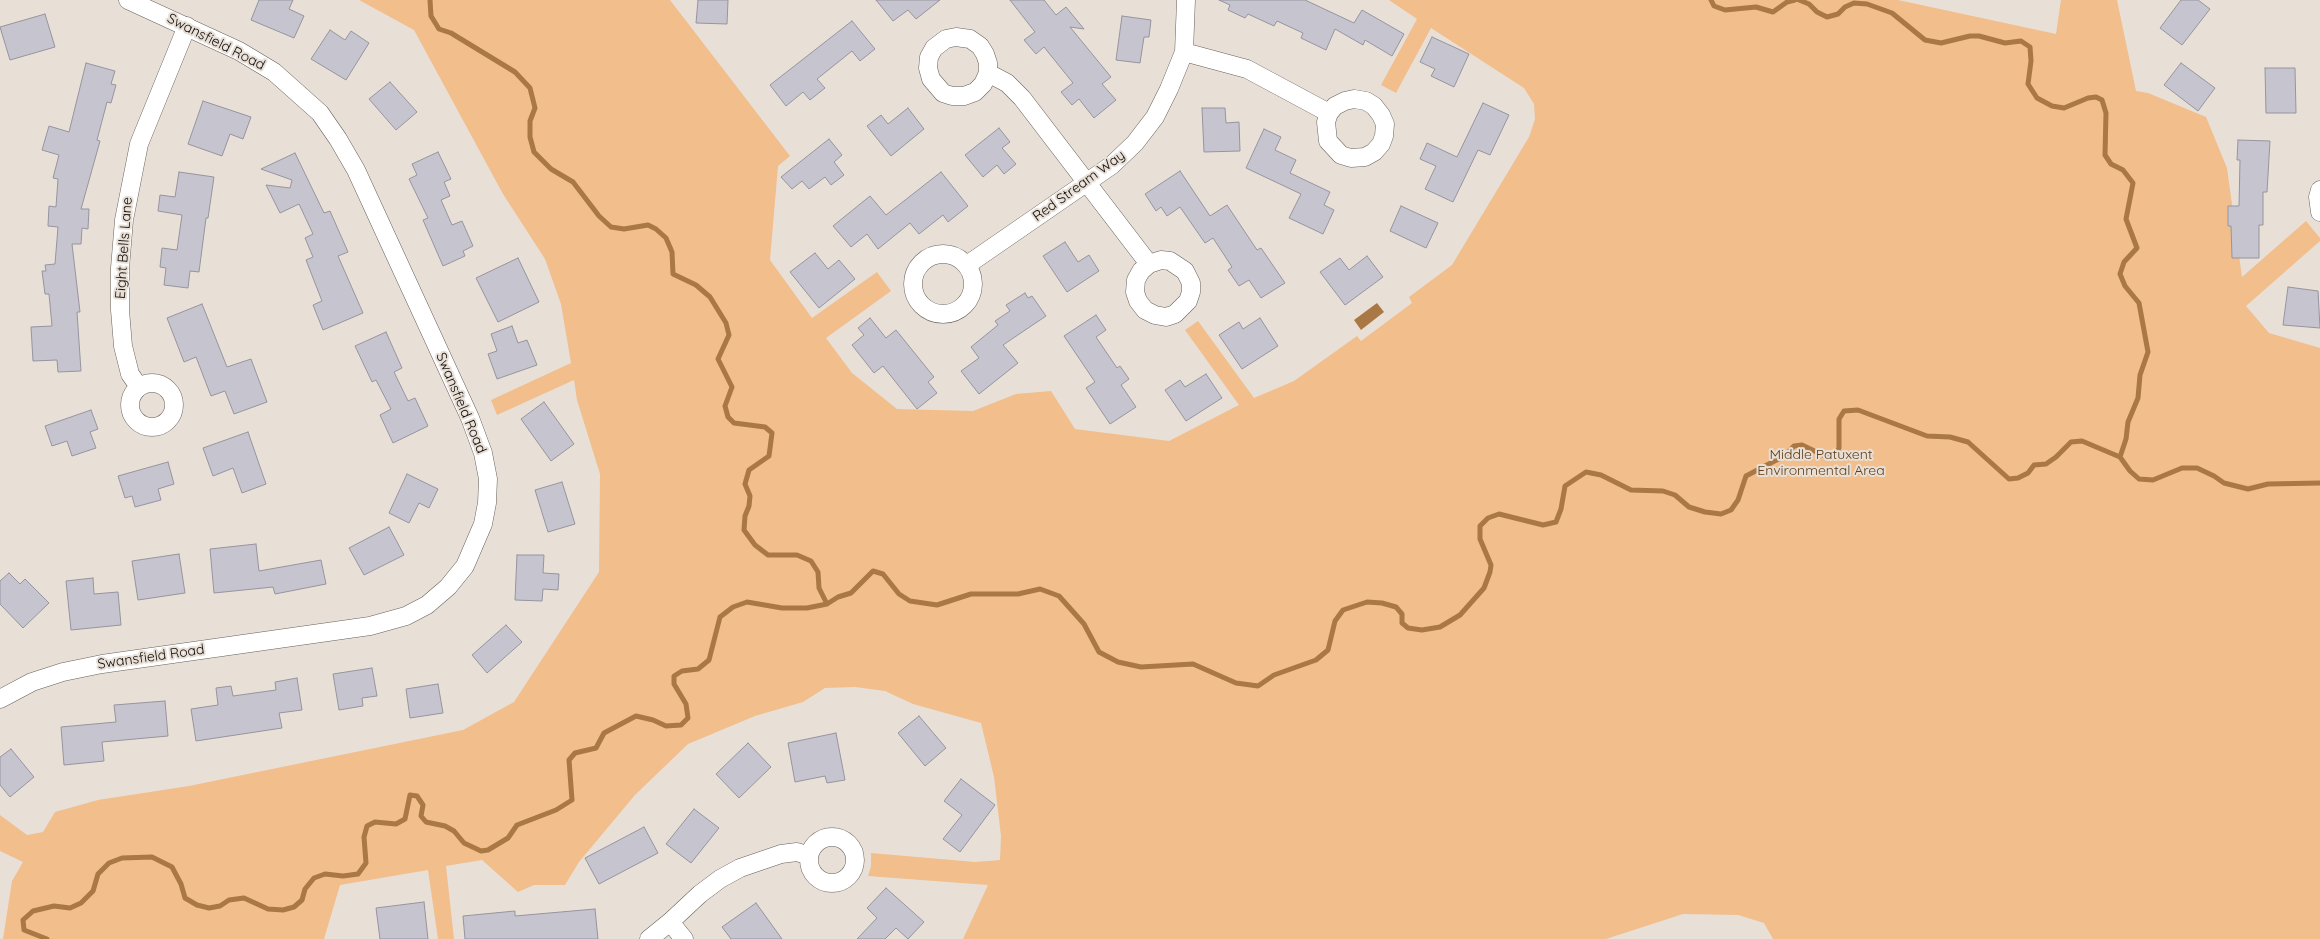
<!DOCTYPE html>
<html>
<head>
<meta charset="utf-8">
<style>
	body { margin:0 }
	canvas { display:block; background:#e8dfd7 }
</style>
</head>
<body>
<canvas width="2320" height="939"></canvas>
<script>
const ctx = document.querySelector('canvas').getContext('2d');
ctx.lineJoin = 'round';
function fillPath(path, color) {
  ctx.fillStyle = color;
  ctx.fill(path, 'evenodd');
}
function toPath(rows) {
  const path = new Path2D();
  for (const r of rows) {
    if (r.length === 3) {
      path.moveTo(r[0] + r[2], r[1]);
      path.arc(r[0], r[1], r[2], 0, 2 * Math.PI);
      continue;
    }
    path.moveTo(r[0], r[1]);
    for (let i = 2; i < r.length; i += 2) path.lineTo(r[i], r[i + 1]);
  }
  return path;
}
function stroke(path, color, width, dash) {
  ctx.strokeStyle = color;
  ctx.lineWidth = width;
  ctx.lineCap = dash ? 'butt' : 'round';
  ctx.setLineDash(dash || []);
  ctx.stroke(path);
}
function write(font, color, halo, rows, align = 'center') {
  ctx.font = font + ' Quicksand,sans-serif';
  ctx.lineWidth = 4;
  ctx.setLineDash([]);
  ctx.textBaseline = 'middle';
  ctx.strokeStyle = halo;
  ctx.fillStyle = color;
  for (const [text, x, y, turn = 0] of rows) {
    ctx.save();
    ctx.translate(x, y);
    ctx.rotate((+turn || 0) * Math.PI / 180);
    ctx.textAlign = isNaN(turn) ? turn : align;
    if (halo) ctx.strokeText(text, 0, 0);
    ctx.fillText(text, 0, 0);
    ctx.restore();
  }
}
const green = toPath([
	[359,0,670,0,790,156,778,166,770,260,812,318,877,272,891,291,826,338,852,373,897,409,973,411,1016,394,1051,391,1075,429,1169,441,1239,405,1185,330,1198,321,1254,398,1294,381,1357,336,1361,341,1412,303,1409,297,1452,265,1529,137,1535,119,1534,104,1524,88,1431,28,1396,93,1381,85,1417,19,1389,0,1898,0,2056,34,2061,0,2117,0,2136,91,2148,93,2206,117,2227,168,2242,277,2306,221,2320,238,2320,241,2246,306,2269,333,2320,348,2320,939,1773,939,1764,923,1738,915,1683,914,1606,939,963,939,988,885,868,876,871,866,871,853,975,862,1000,860,1001,836,994,777,981,723,913,704,885,691,855,687,825,688,803,702,755,716,688,744,635,795,579,862,565,885,534,885,518,892,482,860,446,866,454,939,438,939,428,870,340,885,324,939,3,939,12,881,23,862,0,851,0,815,27,835,43,832,55,812,98,800,189,786,463,730,514,702,599,572,600,474,577,400,574,380,497,415,491,400,571,363,561,304,545,259,503,194,414,30]
]);
const water = toPath([
	[1377,303,1384,312,1361,330,1354,320]
]);
const stream = toPath([
	[430,0,431,16,439,29,451,33,515,72,530,88,535,108,530,121,530,137,534,152,551,169,573,182,599,216,611,227,624,229,648,225,656,229,666,238,672,252,673,274,696,285,710,297,726,323,729,335,718,359,732,387,725,406,728,417,734,423,765,427,772,433,769,456,749,470,745,484,750,496,749,506,745,516,744,530,755,545,768,555,797,555,811,561,818,572,819,588,827,604],
	[1711,0,1714,6,1725,10,1756,7,1773,12,1787,2,1795,0],
	[1799,0,1809,4,1817,12,1827,17,1838,14,1845,7,1854,3,1867,4,1892,13,1925,40,1941,43,1970,36,1979,36,2005,43,2021,41,2030,47,2031,61,2028,84,2037,98,2052,106,2064,108,2088,98,2096,97,2102,100,2106,113,2105,155,2111,164,2123,170,2133,183,2126,219,2137,248,2124,262,2120,274,2125,286,2139,303,2148,352,2140,375,2138,398,2128,422,2126,439,2120,457],
	[47,939,24,930,23,920,33,911,54,906,70,908,81,903,93,891,98,874,109,863,122,858,152,857,172,867,181,884,185,898,197,905,209,908,220,906,229,900,244,898,268,909,283,910,294,907,302,900,305,889,314,878,325,874,343,876,358,874,366,863,364,837,367,826,375,822,396,824,405,819,410,795,417,796,423,805,421,816,426,822,445,826,454,831,464,843,481,851,488,850,508,838,517,825,556,810,572,800,569,760,575,753,596,748,604,733,636,716,653,720,666,726,681,725,688,718,686,704,674,684,674,676,682,671,698,669,709,660,720,617,733,607,747,602,782,608,807,608,827,604,838,597,851,593,873,571,883,574,899,594,910,601,937,605,971,594,1018,594,1040,589,1059,596,1084,624,1099,652,1118,662,1141,667,1193,664,1236,683,1258,686,1274,675,1316,660,1328,650,1335,621,1343,610,1367,602,1382,603,1396,607,1402,614,1402,623,1408,628,1422,630,1440,627,1460,615,1484,588,1490,572,1491,565,1480,539,1480,526,1488,518,1499,514,1543,525,1556,522,1561,509,1565,486,1586,472,1601,475,1631,490,1663,491,1675,495,1689,507,1705,512,1721,514,1731,510,1738,500,1746,476,1786,455,1794,446,1802,445,1827,457,1834,456,1839,448,1839,419,1844,411,1858,410,1927,436,1950,437,1968,442,2009,479,2018,478,2028,473,2034,465,2046,464,2056,457,2071,442,2082,441,2120,457,2130,471,2139,479,2153,480,2182,468,2197,468,2214,476,2224,483,2248,489,2268,484,2320,483]
]);
const building = toPath([
	[259,0,293,0,289,9,304,16,294,38,251,20,259,0],
	[698,0,728,0,727,24,696,23,698,0],
	[876,0,940,0,916,19,908,10,893,21,876,0],
	[1010,0,1044,0,1056,15,1066,7,1084,29,1070,27,1111,77,1102,84,1116,100,1094,118,1079,99,1072,105,1061,92,1073,83,1044,47,1036,54,1024,40,1035,32,1010,0],
	[1219,0,1305,0,1354,23,1362,10,1404,34,1392,56,1365,40,1363,45,1335,29,1326,50,1301,38,1303,33,1277,21,1274,26,1248,14,1245,18,1228,10,1230,5,1219,0],
	[2181,0,2198,0,2210,9,2182,45,2160,28,2181,0],
	[45,14,55,47,10,60,0,27,45,14],
	[1122,16,1151,20,1149,37,1144,37,1140,63,1116,60,1122,16],
	[852,21,875,49,860,61,852,51,817,79,825,88,810,100,803,92,786,106,770,85,852,21],
	[330,30,345,40,351,31,369,43,346,80,311,59,330,30],
	[1432,37,1469,54,1454,87,1431,76,1435,69,1420,62,1432,37],
	[86,63,115,71,111,84,116,85,111,103,107,102,97,140,100,141,81,209,89,209,88,229,82,228,81,244,72,244,80,312,77,312,81,371,58,372,57,360,33,361,31,327,52,326,49,294,45,294,42,271,46,271,45,265,55,264,58,227,48,226,49,206,56,207,58,179,53,178,59,155,42,150,49,126,69,132,86,63],
	[2181,63,2215,88,2198,111,2164,85,2181,63],
	[2265,68,2295,68,2296,113,2266,113,2265,68],
	[390,82,417,112,396,130,369,99,390,82],
	[203,101,251,117,243,139,230,134,222,156,188,144,203,101],
	[1483,103,1509,115,1490,155,1478,150,1453,202,1425,189,1436,166,1420,159,1427,143,1457,157,1483,103],
	[908,108,924,129,891,156,867,126,881,115,888,124,908,108],
	[1202,108,1225,108,1226,123,1239,122,1240,151,1204,152,1202,108],
	[999,128,1010,142,1002,148,1016,164,1004,174,997,165,983,177,965,155,999,128],
	[1264,129,1281,137,1275,150,1296,160,1290,173,1330,192,1324,205,1334,210,1323,234,1289,218,1301,194,1246,168,1264,129],
	[829,139,842,155,834,162,844,175,831,185,825,177,809,189,802,181,792,189,781,177,829,139],
	[2238,140,2270,141,2267,192,2263,192,2263,225,2259,225,2259,258,2232,258,2231,226,2228,226,2228,206,2239,206,2240,160,2237,160,2238,140],
	[438,152,451,179,444,182,450,196,441,200,452,225,462,221,473,246,463,251,465,256,443,266,423,220,428,218,409,179,417,175,412,164,438,152],
	[295,153,324,213,330,211,348,252,338,256,363,313,323,330,313,305,322,301,306,260,313,257,305,238,313,234,299,204,280,213,266,185,290,188,292,180,261,169,295,153],
	[1180,171,1210,216,1227,205,1257,250,1261,248,1285,283,1261,298,1249,280,1239,286,1228,270,1232,267,1213,238,1205,243,1180,207,1167,216,1161,207,1156,211,1145,194,1180,171],
	[179,172,214,177,208,218,206,218,199,272,190,271,188,288,164,285,166,268,160,267,162,248,177,250,182,215,158,211,160,195,175,197,179,172],
	[941,172,968,206,948,222,943,215,919,234,910,223,878,249,867,234,851,247,833,226,870,196,886,215,941,172],
	[1401,206,1438,223,1426,248,1390,231,1401,206],
	[1065,242,1078,262,1089,255,1099,271,1067,292,1043,256,1065,242],
	[815,253,828,269,839,260,855,279,819,308,790,272,815,253],
	[1367,256,1383,277,1345,305,1320,272,1340,258,1349,270,1367,256],
	[518,258,539,302,498,322,476,278,518,258],
	[2288,287,2318,291,2320,328,2283,325,2288,287],
	[1025,293,1028,298,1032,296,1046,316,1003,345,1018,363,979,394,961,371,979,358,971,347,998,325,995,321,1010,311,1006,305,1025,293],
	[202,304,227,367,251,359,267,402,234,414,225,391,211,396,196,357,184,362,167,318,202,304],
	[1096,315,1106,330,1096,337,1117,368,1120,366,1129,379,1121,385,1136,407,1110,424,1086,388,1095,382,1064,336,1096,315],
	[870,318,886,338,896,330,934,377,928,382,937,393,917,409,883,366,874,373,852,345,864,335,858,328,870,318],
	[1260,318,1278,346,1242,369,1219,335,1239,322,1243,329,1260,318],
	[512,326,518,343,527,340,537,365,497,379,488,354,497,351,491,334,512,326],
	[386,332,402,368,394,372,408,401,415,398,428,426,393,443,380,415,391,409,376,380,372,382,355,346,386,332],
	[1206,374,1222,398,1186,421,1165,390,1180,380,1185,387,1206,374],
	[544,402,574,444,551,461,521,419,544,402],
	[91,410,98,429,90,432,96,448,72,456,67,441,52,446,45,426,91,410],
	[248,432,266,484,242,493,233,468,213,476,203,448,248,432],
	[168,462,174,484,158,489,161,500,135,507,132,496,125,498,118,476,168,462],
	[407,474,438,489,429,508,419,503,409,523,389,513,407,474],
	[562,482,575,524,548,532,535,490,562,482],
	[389,527,404,555,364,575,349,548,389,527],
	[256,544,259,571,321,560,326,584,275,594,273,587,214,593,210,549,256,544],
	[179,554,185,593,138,600,132,561,179,554],
	[517,555,544,555,543,573,559,574,558,590,543,589,542,601,515,600,517,555],
	[9,573,20,584,25,579,49,603,23,628,0,604,0,581,9,573],
	[93,578,94,594,118,592,121,625,71,630,66,581,93,578],
	[506,625,522,642,487,673,472,655,506,625],
	[372,668,377,696,362,698,363,706,339,710,333,674,372,668],
	[297,678,302,710,279,713,282,728,196,741,191,709,218,705,216,688,231,686,233,696,276,690,275,682,297,678],
	[438,684,443,713,410,718,406,689,438,684],
	[165,701,168,736,102,742,104,761,64,765,61,727,116,722,114,705,165,701],
	[919,716,946,748,925,766,898,733,919,716],
	[836,733,845,780,827,783,825,776,795,782,788,743,836,733],
	[748,743,771,767,739,798,716,774,748,743],
	[11,749,34,777,10,797,0,785,0,757,11,749],
	[961,779,995,805,960,852,943,839,962,815,944,801,961,779],
	[694,809,719,828,691,863,666,844,694,809],
	[644,827,658,853,599,884,585,858,644,827],
	[886,888,924,922,908,939,896,928,885,939,857,939,877,918,867,908,886,888],
	[424,902,428,939,380,939,376,908,424,902],
	[756,903,782,939,731,939,722,927,756,903],
	[595,909,598,939,465,939,463,916,515,911,515,916,595,909]
]);
const minor = toPath([
	[1184,52,1247,69,1329,113,1326,122,1328,141,1341,155,1351,158,1365,157,1374,152,1381,144,1384,136,1385,124,1381,115,1374,106,1366,101,1354,99,1345,101,1335,106,1329,113],
	[988,73,988,63,985,54,980,46,970,39,956,37,946,39,934,48,929,57,928,68,931,79,943,93,952,96,964,96,975,92,983,84,988,73,1007,83,1022,98,1149,264,1141,271,1136,280,1135,292,1138,301,1145,310,1155,315,1166,317,1175,314,1188,301,1191,292,1191,283,1185,271,1170,261,1161,260,1149,264],
	[2320,190,2318,197,2320,212],
	[943,284,30],
	[967,265,1112,165,1135,143,1155,117,1169,89,1184,52,1186,0],
	[152,405,22],
	[139,387,130,374,123,346,120,310,120,268,124,220,139,144,187,26],
	[0,699,32,682,63,672,102,664,370,626,406,616,427,605,448,587,465,566,483,524,487,503,488,479,483,453,470,418,356,170,338,139,320,113,274,72,239,51,128,0],
	[832,860,23],
	[670,922,684,939],
	[649,939,670,922,700,894,720,879,740,868,781,854,797,852,809,856]
]);
const streetNames = [
	["Swansfield Road",216,42,27],
	["Red Stream Way",1079,186,-36],
	["Eight Bells Lane",124,248,-86],
	["Swansfield Road",461,403,67],
	["Swansfield Road",151,657,-8]
];
const parkNames = [
	["Middle Patuxent",1821,455],
	["Environmental Area",1821,471]
];
fillPath(green, '#f2be8c');
fillPath(water, '#a97845');
stroke(stream, '#a97845', 5);
fillPath(building, '#c6c4cf');
stroke(building, '#96949e', 1);
stroke(minor, '#68605a', 19);
stroke(minor, '#fff', 18);
write('14px', '#100d0a', '#e8dfd7', streetNames);
write('14px', '#5f3c14', '#e8dfd7', parkNames);
</script>
</body>
</html>
